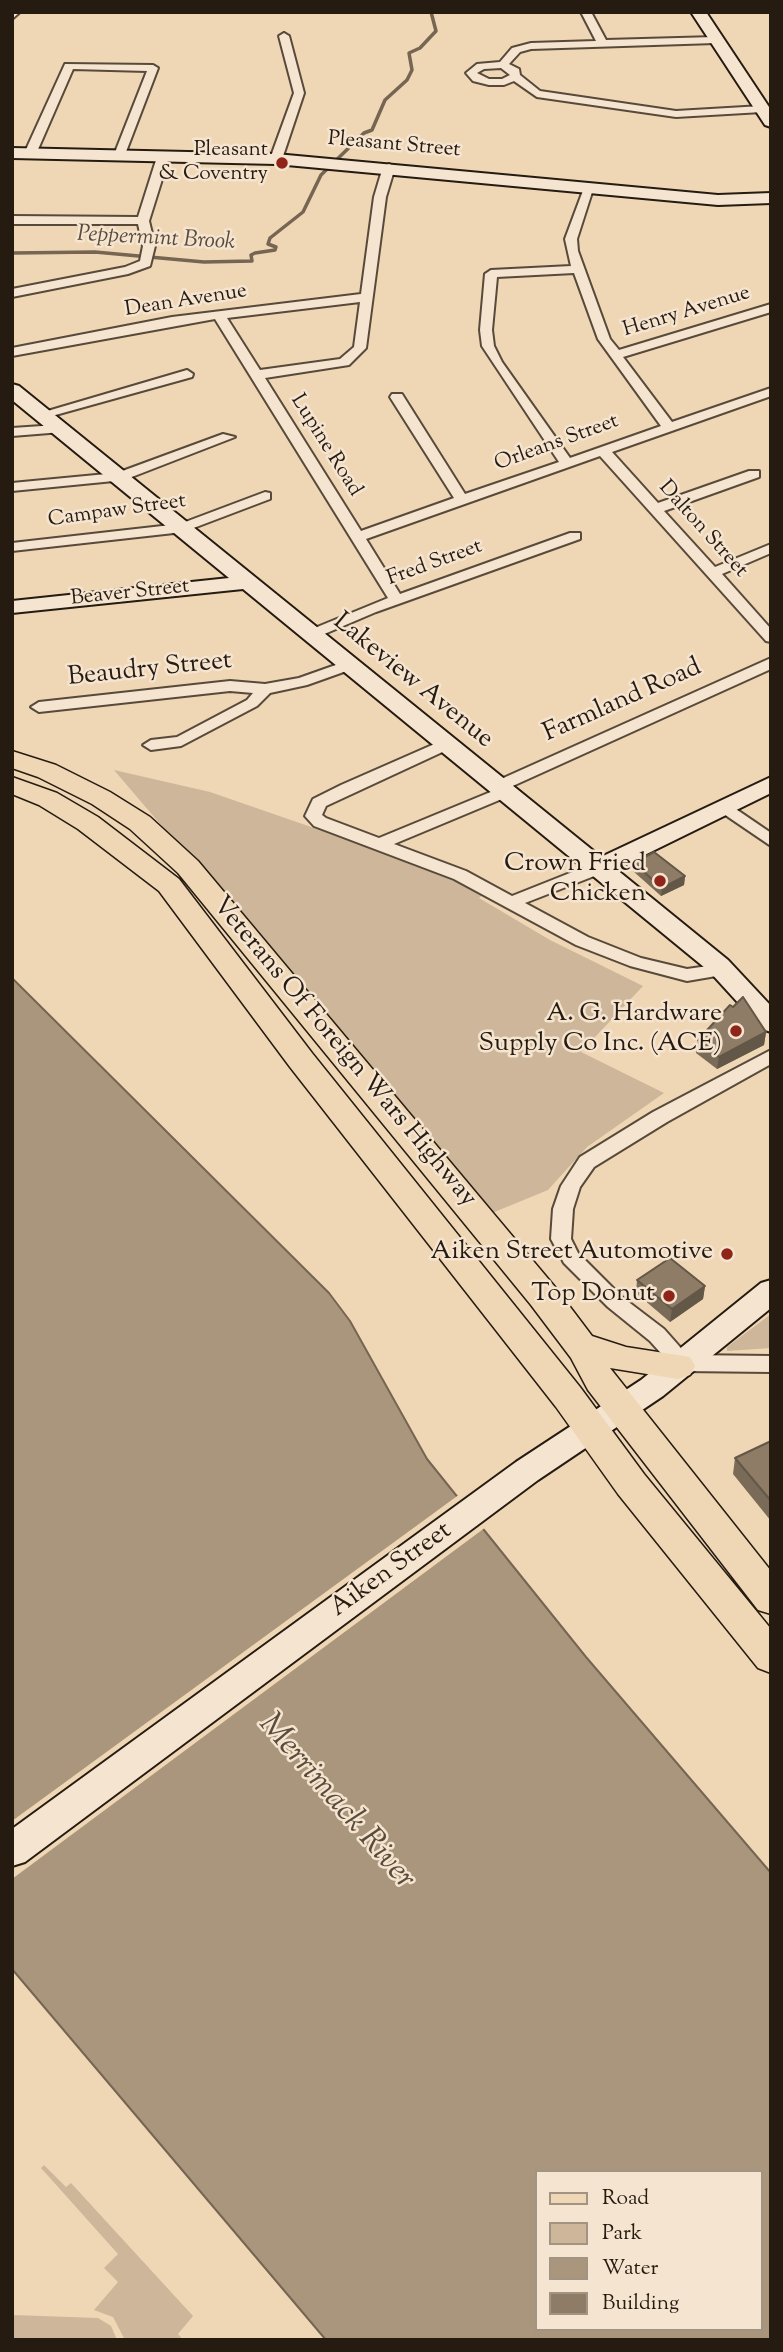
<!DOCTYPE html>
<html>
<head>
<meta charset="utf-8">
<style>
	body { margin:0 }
	#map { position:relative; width:783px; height:2352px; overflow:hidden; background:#efd6b5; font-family:"Sorts Mill Goudy",serif }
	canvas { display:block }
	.frame { position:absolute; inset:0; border:14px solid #251b11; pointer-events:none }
	.legend { position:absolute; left:535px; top:2170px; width:228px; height:161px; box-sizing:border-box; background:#f5e4cf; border:2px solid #a29483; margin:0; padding:9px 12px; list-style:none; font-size:21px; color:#251b11 }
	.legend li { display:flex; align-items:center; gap:14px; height:35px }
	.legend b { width:35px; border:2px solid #a29483 }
</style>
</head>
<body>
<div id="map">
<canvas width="783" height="2352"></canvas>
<div class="frame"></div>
<ul class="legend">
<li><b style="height:9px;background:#efd6b5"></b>Road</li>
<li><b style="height:19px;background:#cdb699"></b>Park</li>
<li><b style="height:19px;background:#aa967d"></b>Water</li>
<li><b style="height:19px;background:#8e7c66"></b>Building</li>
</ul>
</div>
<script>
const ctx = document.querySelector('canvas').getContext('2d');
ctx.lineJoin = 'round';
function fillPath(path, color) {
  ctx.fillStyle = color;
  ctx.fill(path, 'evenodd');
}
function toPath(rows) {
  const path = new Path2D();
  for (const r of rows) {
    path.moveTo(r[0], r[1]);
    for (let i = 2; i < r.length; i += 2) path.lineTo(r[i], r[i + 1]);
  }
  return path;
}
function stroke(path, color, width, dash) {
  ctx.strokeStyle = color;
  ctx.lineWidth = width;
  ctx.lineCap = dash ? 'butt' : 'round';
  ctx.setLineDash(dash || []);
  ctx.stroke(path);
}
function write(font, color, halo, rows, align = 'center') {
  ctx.font = font + ' "Sorts Mill Goudy",serif';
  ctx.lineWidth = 5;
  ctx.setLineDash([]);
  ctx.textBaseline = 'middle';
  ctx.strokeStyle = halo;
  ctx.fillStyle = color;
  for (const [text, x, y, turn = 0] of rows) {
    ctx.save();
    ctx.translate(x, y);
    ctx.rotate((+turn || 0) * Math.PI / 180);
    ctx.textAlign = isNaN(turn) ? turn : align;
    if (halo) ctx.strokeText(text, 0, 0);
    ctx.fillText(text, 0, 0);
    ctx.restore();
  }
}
const green = toPath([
	[114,770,210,792,444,873,485,893,479,898,550,940,643,986,581,1052,664,1093,587,1147,548,1190,492,1213],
	[771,1314,771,1348,727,1351,727,1347],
	[44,2165,66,2187,71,2183,193,2316,178,2334,183,2340,125,2340,113,2317,94,2310,118,2282,104,2268,118,2254,41,2168],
	[12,2315,98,2318,111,2326,117,2340,12,2340]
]);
const water = toPath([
	[12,978,329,1293,350,1321,427,1459,586,1657,771,1873,771,2340,326,2340,12,1969,12,978],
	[536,2172,760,2172,760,2329,536,2329,536,2172]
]);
const pier = toPath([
	[460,1494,486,1527,12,1879,12,1821]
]);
const stream = toPath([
	[12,253,95,252,204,262,252,261,251,255,255,253,275,250,276,247,268,244,270,238,303,212,321,175,364,133,372,130,385,100,407,80,412,70,409,53,420,48,436,31,431,12]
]);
const street = toPath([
	[12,12,20,12,12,19,12,12],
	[581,12,591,12,606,40,715,37,720,40,715,43,531,49,520,52,509,64,519,69,520,75,540,91,676,111,762,106,767,109,762,112,676,117,537,97,514,81,504,85,489,85,473,81,466,73,477,64,500,62,512,48,531,43,596,41,581,12],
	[501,68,510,75,502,79,489,79,477,73,484,69,501,68],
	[284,33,289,36,304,93,282,159,276,162,270,159,294,93,279,36,284,33],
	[65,64,153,65,158,68,124,157,114,155,147,71,73,69,36,154,30,157,24,154,65,64],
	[163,154,169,157,149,221,155,246,150,266,128,274,12,297,12,289,125,267,140,261,143,246,138,224,12,224,12,216,138,217,157,157,163,154],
	[389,164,395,167,386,197,366,348,349,365,265,378,361,531,454,498,390,397,392,394,402,394,465,494,559,462,482,346,480,330,485,274,491,270,571,266,565,239,584,188,594,186,577,239,578,251,610,339,619,350,771,304,771,312,623,357,672,422,771,388,771,396,612,452,658,503,749,471,759,471,759,477,664,511,715,567,771,544,771,553,722,574,771,629,771,642,766,641,600,456,366,539,400,594,570,533,580,533,580,539,376,612,315,638,305,638,305,632,388,598,215,319,12,356,12,348,172,317,361,294,374,197,383,167,389,164],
	[574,273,598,339,661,426,570,458,502,362,494,346,492,330,497,277,574,273],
	[360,302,354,347,340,359,260,370,227,318,360,302],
	[187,370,193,374,192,377,41,419,34,415,187,370],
	[57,425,62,426,62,432,12,436,12,428,57,425],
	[223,434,235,437,124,480,12,491,12,483,117,473,223,434],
	[265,492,270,493,270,499,183,532,12,551,12,543,180,524,265,492],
	[771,658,771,669,506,789,511,793,509,796,394,844,466,871,512,896,590,865,602,865,604,869,602,873,525,903,588,937,641,958,687,969,722,964,728,966,731,970,728,974,687,981,630,966,576,945,454,879,314,826,305,816,313,799,341,785,439,742,451,742,451,748,326,806,322,815,326,818,379,838,493,791,488,787,490,784,771,658],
	[347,661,355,666,352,669,307,685,270,693,257,706,181,746,151,750,143,745,151,740,177,737,247,700,253,693,230,691,39,712,31,707,39,702,230,681,265,684,299,678,347,661],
	[724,801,771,833,771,846,718,810,716,806,724,801],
	[771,1050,771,1064,667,1122,594,1167,580,1187,573,1209,571,1239,578,1253,622,1297,664,1329,687,1355,771,1356,771,1372,682,1371,675,1369,650,1341,608,1307,564,1263,551,1239,553,1209,561,1186,580,1157,653,1112,771,1050]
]);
const secondary = toPath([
	[691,12,706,12,771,110,771,127,765,125,691,12],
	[12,148,276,154,718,195,771,193,771,203,718,205,276,164,12,158,12,148],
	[12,384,19,386,601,857,771,777,771,793,616,869,728,960,771,1006,771,1032,762,1029,710,972,243,589,12,613,12,601,229,578,12,400,12,384],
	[771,1280,771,1308,663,1396,538,1480,25,1862,12,1866,12,1829,516,1462,641,1380,761,1283,771,1280]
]);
const primary = toPath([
	[12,751,56,765,110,792,150,817,198,861,555,1287,592,1336,626,1347,690,1357,695,1366,690,1375,678,1379,610,1368,771,1571,771,1614,758,1610,588,1390,571,1358,531,1305,178,873,130,829,92,804,38,777,12,768,12,751],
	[12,777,57,793,98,817,179,879,312,1053,580,1387,644,1474,771,1629,771,1673,758,1668,618,1494,556,1407,290,1067,159,891,78,829,39,805,12,794,12,777]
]);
const wall = toPath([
	[634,863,685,876,684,885,661,896,633,871],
	[766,1032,764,1045,717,1069,696,1053,698,1040],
	[637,1280,705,1286,703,1299,670,1322,636,1293],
	[771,1441,771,1521,733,1474,735,1458]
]);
const shadedWall = toPath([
	[685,876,684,885,661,896,662,888],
	[766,1032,764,1045,717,1069,719,1057],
	[705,1286,703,1299,670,1322,672,1309]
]);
const building = toPath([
	[654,852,685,876,662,888,634,863,654,852],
	[743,997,766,1032,719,1057,698,1040,730,1005,733,1007,743,997],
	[670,1258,705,1286,672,1309,637,1280,670,1258],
	[771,1441,771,1501,735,1458,771,1441]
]);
const markers = [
	[282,163,7,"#8f2418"],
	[660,881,7,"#8f2418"],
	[736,1031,7,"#8f2418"],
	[727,1254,7,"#8f2418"],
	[669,1296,7,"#8f2418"]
];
const farStreetnames = [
	["Pleasant Street",394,146,5],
	["Dean Avenue",186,302,-9],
	["Henry Avenue",687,313,-17],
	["Orleans Street",557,444,-20],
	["Lupine Road",325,446,58],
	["Campaw Street",117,512,-8],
	["Dalton Street",702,530,48],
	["Fred Street",435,564,-20],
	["Beaver Street",130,594,-6]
];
const farPoinames = [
	["Pleasant",268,151],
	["& Coventry",268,175]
];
const farWaternames = [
	["Peppermint Brook",156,240,3]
];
const streetNames = [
	["Beaudry Street",150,671,-6],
	["Lakeview Avenue",412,682,39],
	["Farmland Road",623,702,-24],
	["Veterans Of Foreign Wars Highway",343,1053,50],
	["Aiken Street",392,1571,-36]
];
const poiNames = [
	["Crown Fried",646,866],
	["Chicken",646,896],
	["A. G. Hardware",722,1016],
	["Supply Co Inc. (ACE)",722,1046],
	["Aiken Street Automotive",713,1254],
	["Top Donut",655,1296]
];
const nearWaternames = [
	["Merrimack River",335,1803,49]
];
fillPath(green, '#cdb699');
fillPath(water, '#aa967d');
stroke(water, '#756552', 2);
fillPath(pier, '#efd6b5');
stroke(stream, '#756552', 3.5);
stroke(street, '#584a3a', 4);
stroke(secondary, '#251b11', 4);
stroke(primary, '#251b11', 3);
fillPath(street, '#f5e4cf');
fillPath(secondary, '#f5e4cf');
fillPath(primary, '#efd6b5');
fillPath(wall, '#7a6b58');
fillPath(shadedWall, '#635747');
fillPath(building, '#8e7c66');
stroke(building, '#635747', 2);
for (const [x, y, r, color] of markers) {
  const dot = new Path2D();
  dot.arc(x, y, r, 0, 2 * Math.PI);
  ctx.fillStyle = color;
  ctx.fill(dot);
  stroke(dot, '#f5e4cf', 2.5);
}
write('21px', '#251b11', '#f5e4cf', farStreetnames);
write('21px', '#251b11', '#f5e4cf', farPoinames, 'right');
write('italic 23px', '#5a4c3c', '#f5e4cf', farWaternames);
write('26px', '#251b11', '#f5e4cf', streetNames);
write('26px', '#251b11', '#f5e4cf', poiNames, 'right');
write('italic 33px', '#5a4c3c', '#f5e4cf', nearWaternames);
</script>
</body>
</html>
